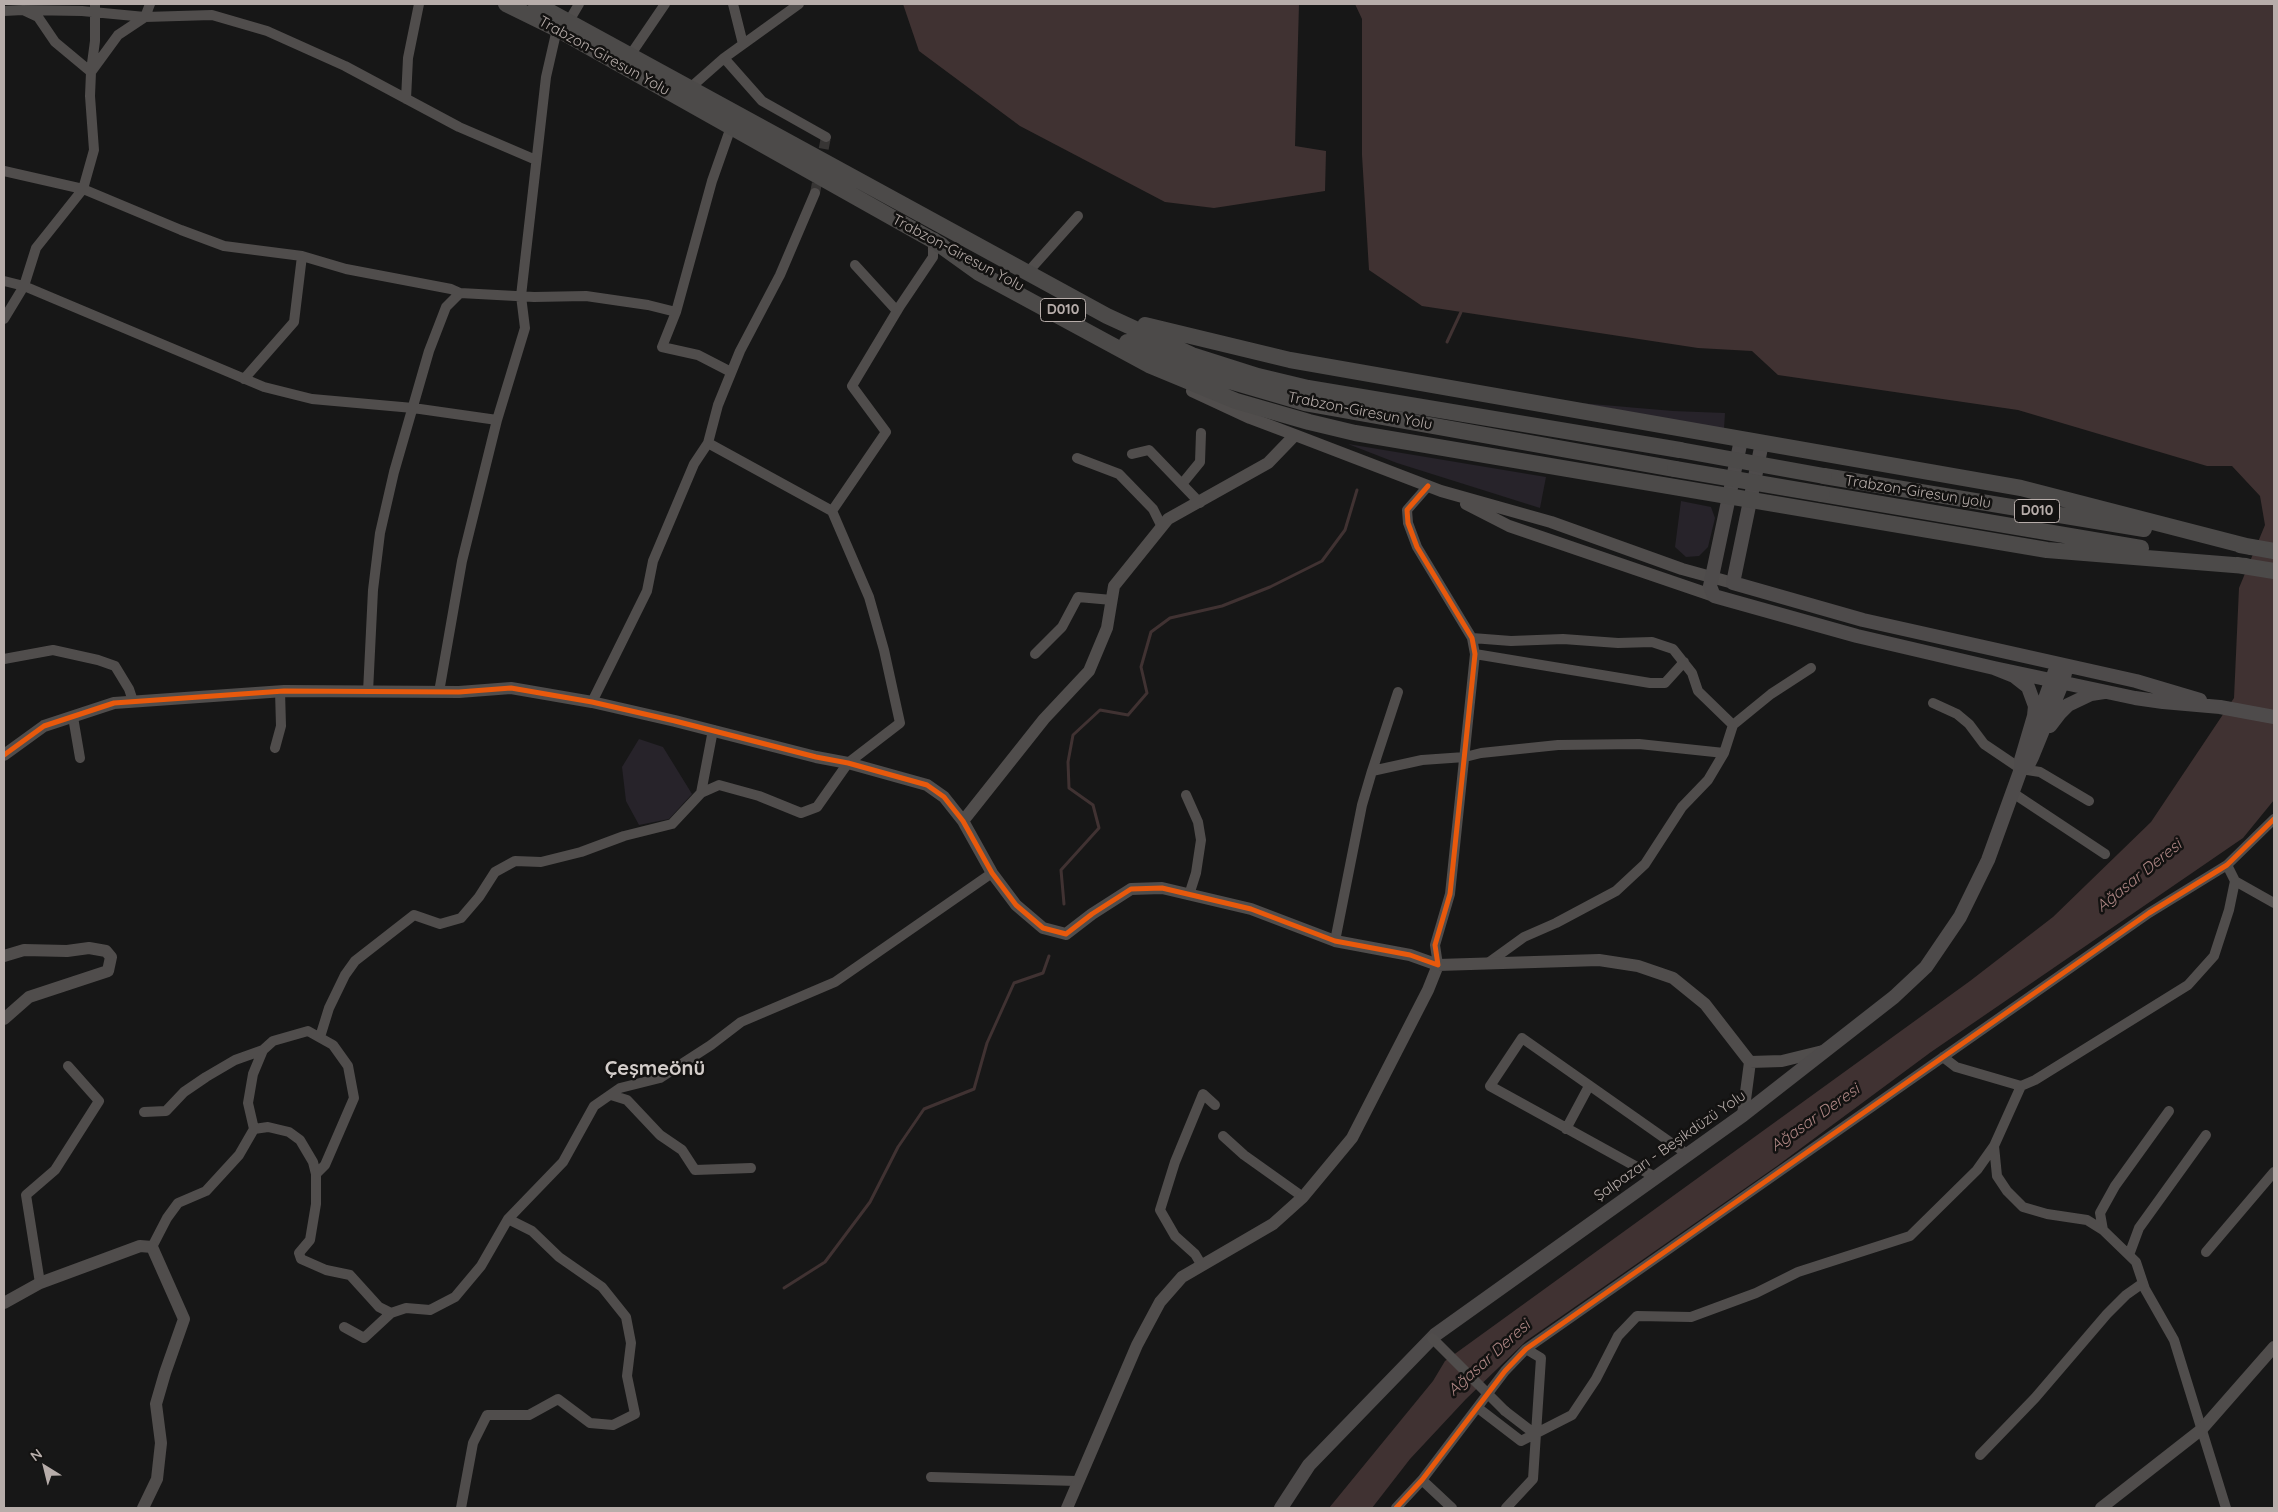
<!DOCTYPE html>
<html>
<head>
<meta charset="utf-8">
<style>
	body { margin:0 }
	#map { position:relative; width:2278px; height:1512px; overflow:hidden; background:#171717; font-family:Quicksand,sans-serif }
	canvas { display:block }
	.frame { position:absolute; inset:0; border:5px solid #b7adaa; pointer-events:none }
	.north { position:absolute; left:20px; top:1442px; width:50px; height:50px; -webkit-text-stroke:4px #131211; paint-order:stroke; rotate:324deg; font-size:14px; font-weight:700; line-height:20px; text-align:center; color:#b7adaa }
	.north::after { content:''; display:block; margin:auto; width:18px; height:22px; background:#b7adaa; clip-path:polygon(50% 0,100% 100%,50% 72%,0 100%) }
</style>
</head>
<body>
<div id="map">
<canvas width="2278" height="1512"></canvas>
<div class="frame"></div>
<div class="north">N</div>
</div>
<script>
const ctx = document.querySelector('canvas').getContext('2d');
ctx.lineJoin = 'round';
function fillPath(path, color) {
  ctx.fillStyle = color;
  ctx.fill(path, 'evenodd');
}
function toPath(rows) {
  const path = new Path2D();
  for (const r of rows) {
    path.moveTo(r[0], r[1]);
    for (let i = 2; i < r.length; i += 2) path.lineTo(r[i], r[i + 1]);
  }
  return path;
}
function stroke(path, color, width, dash) {
  ctx.strokeStyle = color;
  ctx.lineWidth = width;
  ctx.lineCap = dash ? 'butt' : 'round';
  ctx.setLineDash(dash || []);
  ctx.stroke(path);
}
function write(font, color, halo, rows, align = 'center') {
  ctx.font = font + ' Quicksand,sans-serif';
  ctx.lineWidth = 5;
  ctx.setLineDash([]);
  ctx.textBaseline = 'middle';
  ctx.strokeStyle = halo;
  ctx.fillStyle = color;
  for (const [text, x, y, turn = 0] of rows) {
    ctx.save();
    ctx.translate(x, y);
    ctx.rotate((+turn || 0) * Math.PI / 180);
    ctx.textAlign = isNaN(turn) ? turn : align;
    if (halo) ctx.strokeText(text, 0, 0);
    ctx.fillText(text, 0, 0);
    ctx.restore();
  }
}
const green = toPath([
	[1580,403,1673,411,1725,413,1724,429],
	[1348,444,1546,477,1540,508,1397,463],
	[1681,501,1711,507,1715,518,1708,547,1699,556,1686,557,1675,547],
	[639,739,663,747,692,794,669,819,639,825,626,801,622,767]
]);
const water = toPath([
	[903,4,1299,4,1295,146,1326,151,1325,191,1214,208,1165,202,1020,126,919,51],
	[1355,4,2274,4,2274,800,2243,838,1931,1052,1777,1166,1526,1341,1466,1399,1410,1459,1372,1508,1329,1508,1433,1381,1445,1361,1970,981,2053,917,2151,822,2234,698,2239,588,2265,525,2260,496,2232,466,2207,466,2018,410,1778,375,1752,351,1698,348,1422,306,1369,270,1362,155,1362,19]
]);
const stream = toPath([
	[1447,342,1461,312],
	[1064,904,1061,870,1099,828,1093,805,1069,788,1068,762,1073,735,1100,710,1128,715,1147,693,1141,667,1151,632,1170,618,1222,606,1270,587,1322,561,1345,530,1357,490],
	[784,1288,825,1262,870,1202,898,1147,924,1109,974,1089,987,1043,1014,983,1043,973,1049,956]
]);
const minorTunnel = toPath([
	[815,193,826,137]
]);
const minor = toPath([
	[733,4,743,44],
	[799,4,724,58,762,101,826,137],
	[23,10,82,11,145,17,212,15,267,31,345,66,459,127,536,160],
	[4,11,23,10,38,17,55,42,91,72],
	[569,21,579,4],
	[631,54,665,4],
	[91,71,95,41,95,4],
	[690,88,724,58],
	[406,99,408,58,419,4],
	[4,171,83,189,181,230,224,246,302,256,346,269,451,289,460,293],
	[855,265,897,311],
	[1028,272,1078,216],
	[4,281,24,286,264,387,312,399,413,408,497,420],
	[4,319,24,286,36,248,83,189,94,150,90,96,91,72,118,35,145,17,150,4],
	[731,372,698,355,662,347,676,312,712,181,731,127],
	[244,379,294,322,302,256],
	[1132,454,1149,450,1200,503],
	[1077,458,1119,474,1153,509,1162,527],
	[1182,484,1200,462,1201,433],
	[1428,486,1407,510,1408,523,1417,547,1472,638,1475,654,1450,894,1435,945,1438,965],
	[832,511,886,432,852,386,900,306,933,257,933,240],
	[1472,638,1511,641,1563,639,1618,643,1652,642,1673,649,1692,673,1698,691,1733,725],
	[1035,654,1062,627,1078,597,1112,600],
	[1475,654,1650,683,1665,683,1684,662],
	[4,659,53,650,98,660,115,666,129,689,133,701],
	[368,692,373,590,380,533,394,472,429,351,446,307,460,293,534,297,586,296,648,305,676,312],
	[439,692,462,561,497,420,525,328,521,296,546,77,557,29],
	[592,702,647,591,653,561,694,464,708,443,718,405,740,351,780,275,815,193],
	[1933,703,1957,714,1969,724,1984,744,2021,769,2040,772,2089,801],
	[73,717,80,758],
	[275,748,281,726,280,691],
	[1372,771,1398,692],
	[701,793,719,785,759,796,801,813,817,807,848,763,900,723,884,650,869,597,832,511,708,443],
	[2013,793,2105,854],
	[1186,795,1198,822,1201,840,1196,873,1189,895],
	[2227,865,2235,881,2274,903],
	[1335,941,1362,805,1372,771,1422,760,1465,757,1481,753,1558,745,1639,744,1724,753],
	[1488,963,1524,937,1556,923,1616,891,1645,864,1682,807,1708,780,1724,753,1733,725,1771,694,1811,668],
	[320,1037,329,1008,345,975,355,961,414,915,440,924,461,918,479,897,495,872,515,861,541,862,581,852,624,836,672,824,701,793,713,730],
	[1943,1057,1956,1067,2021,1086,2035,1080,2188,985,2214,956,2229,910,2235,881],
	[2021,1086,1994,1146,1997,1176,2007,1191,2023,1207,2047,1214,2087,1220,2103,1230,2136,1262,2145,1289,2174,1340,2226,1508],
	[611,1095,627,1100,660,1135,682,1150,695,1170,751,1168],
	[144,1112,166,1111,184,1092,206,1077,235,1060,263,1050],
	[254,1129,268,1127,289,1132,300,1140,313,1162,316,1174,316,1204,310,1240,299,1253,301,1259,326,1270,350,1275,379,1307,391,1313,406,1308,430,1310,455,1297,481,1266,508,1219,563,1162,594,1106,620,1088,660,1078,711,1045,741,1022,835,982,992,873],
	[1566,1129,1589,1086],
	[1223,1136,1244,1155,1303,1197],
	[1655,1177,1490,1086,1522,1038,1687,1154],
	[2103,1230,2100,1213,2115,1186,2169,1111],
	[152,1247,167,1218,178,1203,206,1191,239,1155,254,1129,248,1103,253,1074,263,1050,273,1041,308,1031,333,1045,348,1066,354,1098,325,1165,316,1174],
	[2206,1252,2274,1172],
	[2129,1255,2139,1228,2206,1135],
	[1201,1264,1195,1254,1175,1236,1160,1210,1175,1162,1203,1094,1215,1105],
	[40,1283,26,1195,55,1170,99,1101,68,1066],
	[344,1327,364,1338,391,1313],
	[1478,1408,1521,1441,1572,1415,1596,1379,1618,1336,1637,1316,1691,1317,1756,1293,1798,1272,1910,1236,1977,1170,1994,1146],
	[1505,1411,1535,1434],
	[1980,1455,2035,1398,2107,1314,2126,1295,2143,1283],
	[931,1477,1077,1481],
	[1422,1480,1452,1508],
	[461,1508,473,1443,487,1415,529,1415,558,1399,590,1423,613,1425,635,1414,627,1376,631,1343,626,1317,602,1287,559,1257,532,1231,508,1219],
	[1396,1508,1422,1480,1505,1371,1526,1349,2149,913,2227,865,2274,819],
	[1506,1508,1533,1479,1541,1358,1526,1349]
]);
const tertiary = toPath([
	[1192,391,1250,418,1295,435],
	[1466,504,1509,526,1714,596],
	[4,755,44,726,114,703,284,691,459,692,511,688,592,702,675,721,816,757,848,763,927,785,944,797,963,821,992,873,1016,905,1043,928,1066,934,1092,914,1131,889,1162,888,1251,909,1335,941,1410,955,1438,965],
	[963,821,1044,719,1089,671,1107,628,1114,586,1168,519,1268,463,1295,435,1441,491,1551,522,1682,569,1733,583],
	[4,956,24,950,67,951,89,948,106,951,111,957,108,971,29,997,4,1019],
	[1750,1062,1782,1061,1827,1050],
	[4,1303,40,1283,140,1246,152,1247,184,1319,165,1373,156,1404,161,1443,157,1479,143,1508],
	[1067,1508,1137,1345,1160,1302,1182,1277,1273,1224,1303,1197,1352,1138,1428,990,1438,965,1599,960,1638,966,1673,978,1705,1004,1750,1062,1743,1115],
	[2101,1508,2202,1429,2274,1347]
]);
const secondary = toPath([
	[1741,440,1712,577,1710,586,1714,596,1857,636,1994,668,2135,698,2163,702,2220,707,2274,717],
	[1762,443,1733,583,1863,620,2136,681,2200,700],
	[2050,726,2060,713,2068,705,2091,694,2104,692],
	[2021,769,2028,765,2032,757,2063,681,2065,673,2064,665,2055,671,2038,718],
	[1281,1508,1309,1465,1435,1335,1743,1115,1894,997,1926,967,1960,917,1988,860,2021,769,2021,760,2034,716,2035,706,2028,687,2014,676,1994,668]
]);
const trunk = toPath([
	[506,4,557,29,941,245],
	[536,4,1107,316,1192,355,1258,376,1308,388,1680,450],
	[933,240,979,273,1149,365,1236,401,1309,422,1355,433,2047,550,2246,566],
	[1145,325,1290,360,2021,488,2250,547],
	[1127,342,1185,368,1305,403,1675,469],
	[1824,476,2144,529],
	[1822,494,2141,548],
	[2240,545,2274,551],
	[2237,565,2274,571]
]);
const minorBridge = toPath([
	[1432,1338,1505,1411]
]);
const trunkBridge = toPath([
	[1680,450,1824,476],
	[1675,469,1822,494]
]);
const cycleway = toPath([
	[4,755,44,726,114,703,284,691,459,692,511,688,592,702,675,721,816,757,848,763,927,785,944,797,963,821,992,873,1016,905,1043,928,1066,934,1092,914,1131,889,1162,888,1251,909,1335,941,1410,955,1438,965,1435,945,1450,894,1475,654,1472,638,1417,547,1408,523,1407,510,1428,486],
	[1396,1508,1422,1480,1505,1371,1526,1349,2149,913,2227,865,2274,819]
]);
const shields = [
	[1063,310,45],
	[2037,511,45]
];
const shieldNames = [
	["D010",1063,310],
	["D010",2037,511]
];
const streetNames = [
	["Trabzon-Giresun Yolu",604,56,29],
	["Trabzon-Giresun Yolu",958,253,28],
	["Trabzon-Giresun Yolu",1360,411,11],
	["Trabzon-Giresun yolu",1918,492,9],
	["Şalpazarı - Beşikdüzü Yolu",1670,1146,-35]
];
const waterNames = [
	["Ağasar Deresi",2139,876,-39],
	["Ağasar Deresi",1815,1118,-35],
	["Ağasar Deresi",1489,1358,-42]
];
const districtNames = [
	["Çeşmeönü",655,1069]
];
fillPath(green, '#27232a');
fillPath(water, '#403232');
stroke(stream, '#403232', 3);
stroke(minorTunnel, '#373534', 10, [10, 5]);
stroke(minor, '#504d4c', 10);
stroke(tertiary, '#504d4c', 12);
stroke(secondary, '#4e4b4b', 14);
stroke(trunk, '#4c4a49', 16);
stroke(minorBridge, '#504d4c', 10);
stroke(trunkBridge, '#4c4a49', 16);
stroke(cycleway, '#e8590c', 5);
for (const [x, y, w] of shields) {
  const box = new Path2D();
  box.roundRect(x - w / 2, y - 11.5, w, 23, 4);
  ctx.fillStyle = '#131211';
  ctx.fill(box);
  stroke(box, '#b7adaa', 1);
}
write('bold 14px', '#b7adaa', null, shieldNames);
write('15px', '#b7adaa', '#131211', streetNames);
write('italic 16px', '#ae8684', '#131211', waterNames);
write('bold 20px', '#d3cdca', '#131211', districtNames);
</script>
</body>
</html>
